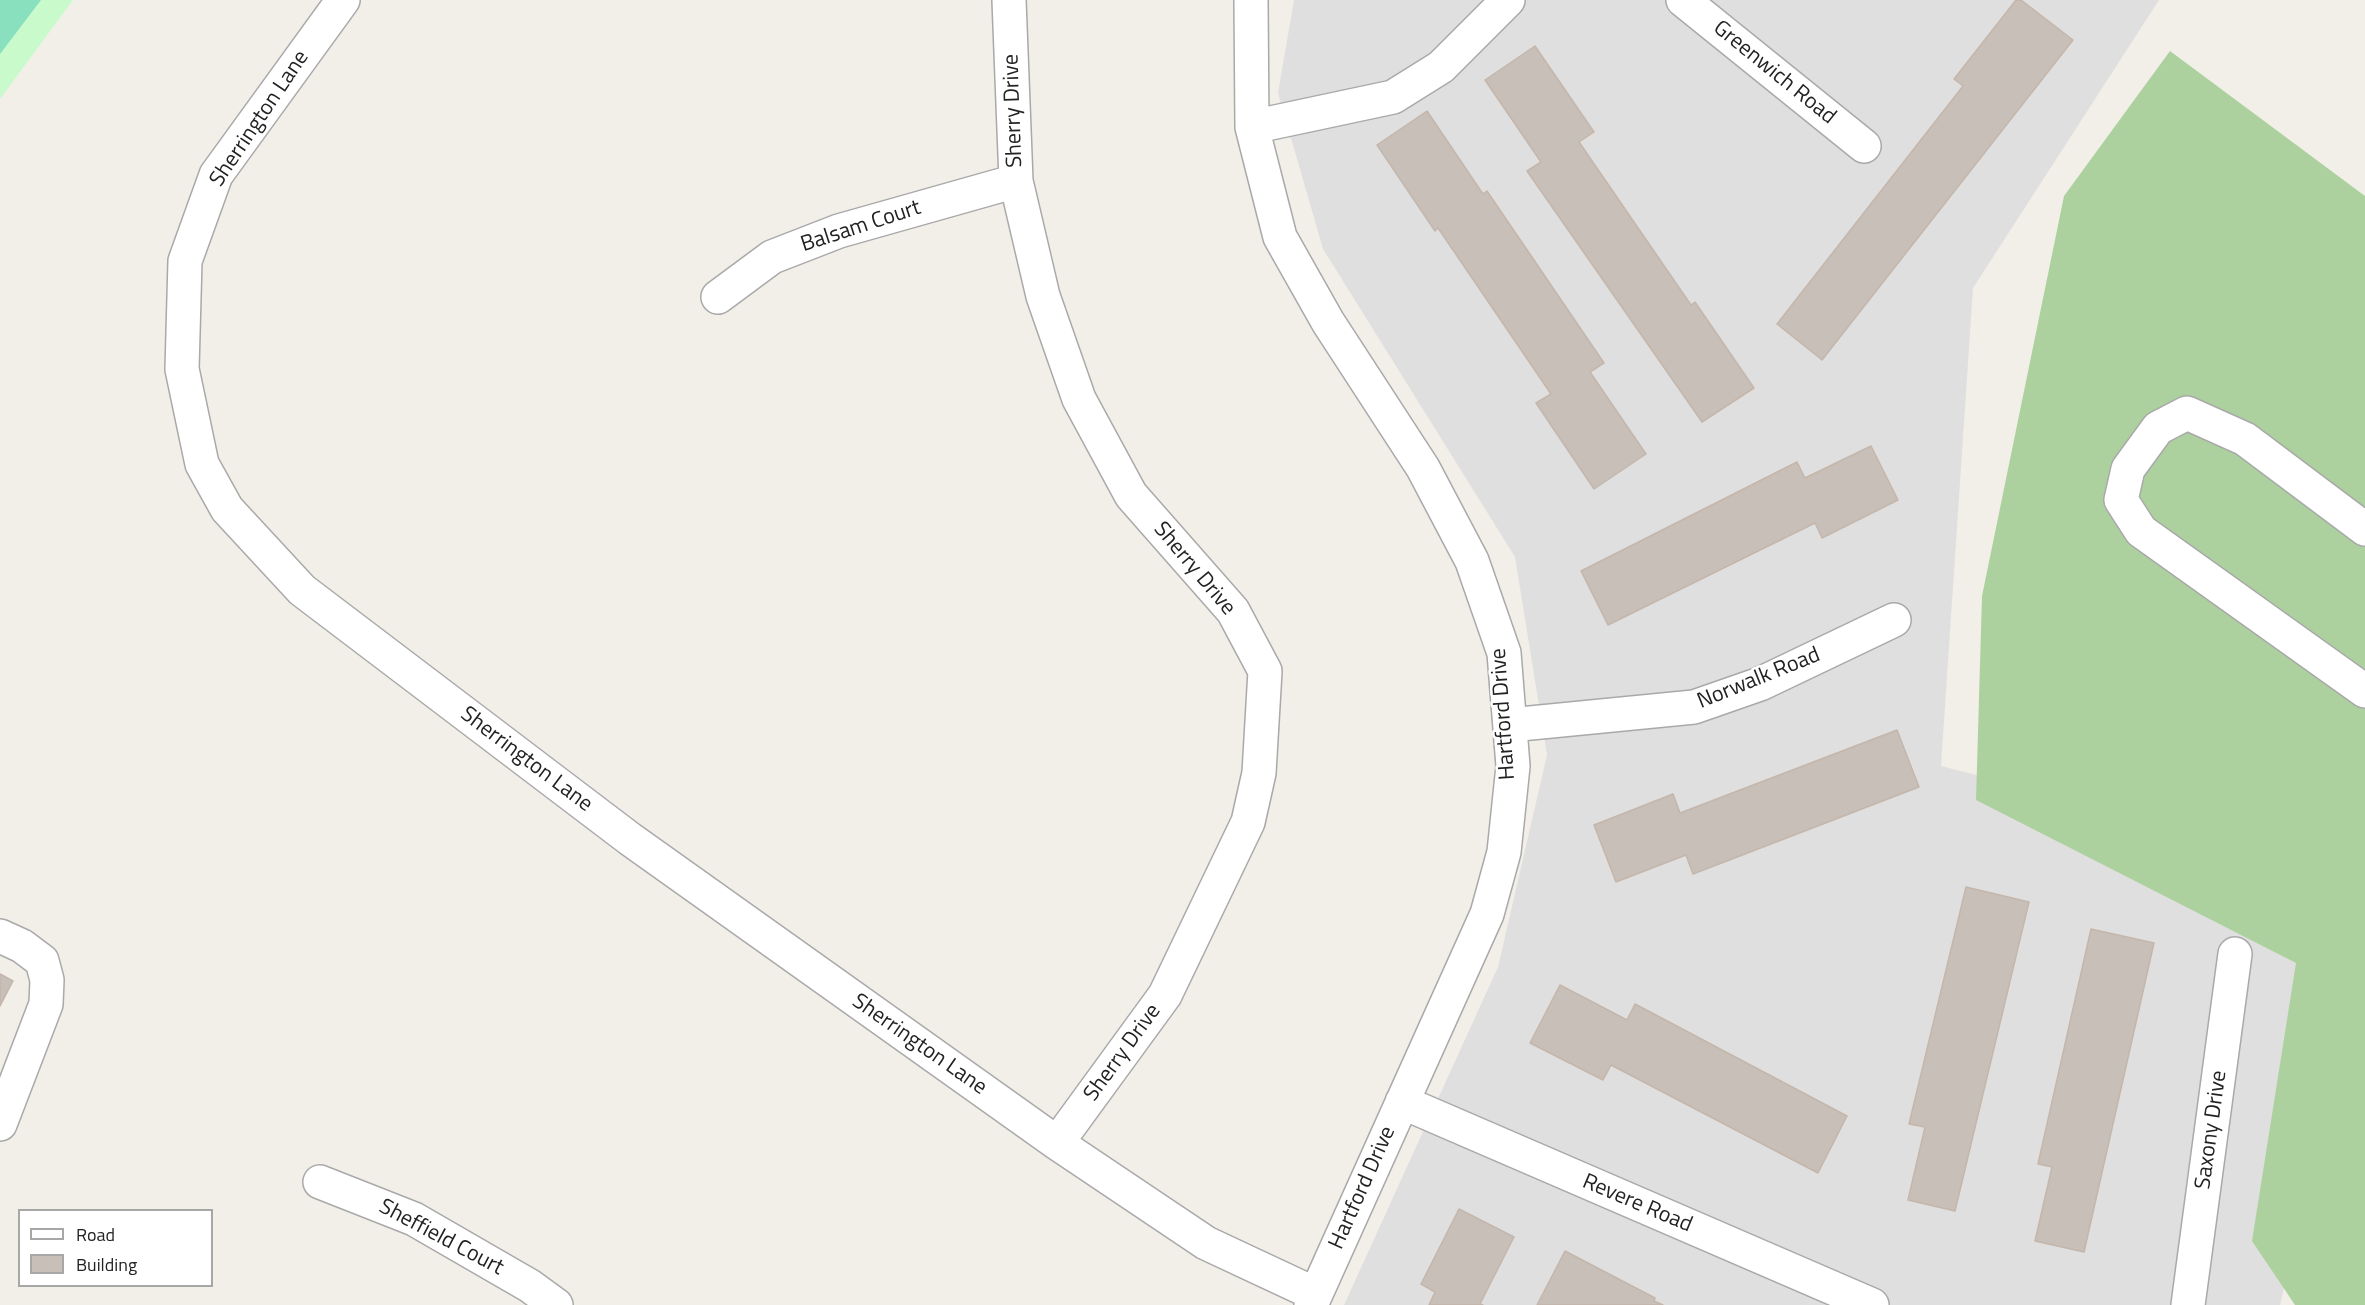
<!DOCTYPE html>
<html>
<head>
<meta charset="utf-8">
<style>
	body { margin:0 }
	#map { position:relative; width:2365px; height:1305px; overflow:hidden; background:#f2efe9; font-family:"Titillium Web",sans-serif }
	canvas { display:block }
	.legend { position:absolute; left:18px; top:1209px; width:195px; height:78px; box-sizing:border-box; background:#fff; border:2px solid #a7a7a7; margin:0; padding:8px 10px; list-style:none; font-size:18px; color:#222 }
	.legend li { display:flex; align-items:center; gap:12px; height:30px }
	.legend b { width:30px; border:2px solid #a7a7a7 }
</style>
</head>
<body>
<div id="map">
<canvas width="2365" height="1305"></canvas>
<ul class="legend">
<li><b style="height:8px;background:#fff"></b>Road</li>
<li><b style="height:16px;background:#c7bfb8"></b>Building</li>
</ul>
</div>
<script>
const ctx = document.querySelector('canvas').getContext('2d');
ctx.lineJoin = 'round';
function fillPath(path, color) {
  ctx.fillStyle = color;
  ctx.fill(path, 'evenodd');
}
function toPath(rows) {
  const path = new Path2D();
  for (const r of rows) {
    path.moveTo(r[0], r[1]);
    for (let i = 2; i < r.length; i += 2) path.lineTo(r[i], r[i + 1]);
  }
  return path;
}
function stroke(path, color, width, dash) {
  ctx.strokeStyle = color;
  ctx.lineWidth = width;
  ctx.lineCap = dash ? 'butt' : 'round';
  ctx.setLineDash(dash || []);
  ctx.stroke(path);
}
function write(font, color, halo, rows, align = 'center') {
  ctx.font = font + ' "Titillium Web",sans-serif';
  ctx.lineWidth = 5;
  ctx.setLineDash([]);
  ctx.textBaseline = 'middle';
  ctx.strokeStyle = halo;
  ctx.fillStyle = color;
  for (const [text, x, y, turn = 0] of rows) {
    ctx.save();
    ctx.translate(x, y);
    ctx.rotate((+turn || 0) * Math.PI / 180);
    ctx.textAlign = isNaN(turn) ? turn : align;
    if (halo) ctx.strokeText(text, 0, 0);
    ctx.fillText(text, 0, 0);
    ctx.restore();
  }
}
const residential = toPath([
	[1294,0,2159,0,1973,288,1941,766,2365,874,2365,936,2280,1305,1344,1305,1498,967,1547,755,1515,557,1323,249,1278,93]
]);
const forest = toPath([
	[2170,51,2365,196,2365,1305,2295,1305,2252,1241,2296,963,1976,800,1982,596,2064,196]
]);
const park = toPath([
	[0,0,73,0,0,99]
]);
const pitch = toPath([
	[0,0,41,0,0,54]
]);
const building = toPath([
	[2016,0,2021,0,2073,40,1822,360,1777,324,1963,86,1954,79,2016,0],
	[1535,46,1594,132,1579,142,1691,305,1695,302,1754,388,1702,422,1527,171,1541,162,1485,80,1535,46],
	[1427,111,1483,194,1487,191,1604,363,1590,372,1646,454,1594,489,1536,403,1551,394,1438,228,1435,231,1377,145,1427,111],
	[1871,446,1898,500,1822,538,1815,523,1608,625,1581,571,1797,462,1805,478,1871,446],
	[1897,730,1919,787,1693,874,1686,855,1616,882,1594,825,1673,794,1680,813,1897,730],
	[1966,887,2029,902,1955,1211,1908,1200,1925,1127,1909,1124,1966,887],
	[2091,929,2154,943,2084,1252,2035,1241,2052,1167,2038,1164,2091,929],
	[0,974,13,981,0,1006,0,974],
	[1560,985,1627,1020,1635,1004,1847,1116,1818,1173,1611,1065,1603,1080,1530,1043,1560,985],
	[1459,1209,1514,1237,1480,1304,1483,1305,1429,1305,1435,1292,1421,1284,1459,1209],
	[1565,1251,1655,1298,1654,1301,1663,1305,1537,1305,1565,1251]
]);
const minor = toPath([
	[343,0,216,175,185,261,182,369,202,464,227,509,302,590,630,839,1057,1143,1206,1243,1315,1294],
	[1009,0,1016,181,1043,296,1079,399,1131,495,1233,611,1265,671,1259,773,1248,822,1165,995,1057,1143],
	[1251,0,1252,127,1280,237,1328,322,1423,468,1472,561,1504,653,1513,766,1504,852,1487,914,1311,1305],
	[1683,0,1864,146],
	[1252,127,1393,97,1441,67,1508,0],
	[718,297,772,257,839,231,1016,181],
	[2365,529,2245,439,2187,413,2158,428,2128,469,2121,500,2141,531,2365,691],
	[1510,725,1694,707,1760,684,1894,620],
	[0,936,22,946,42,961,47,980,46,1004,0,1124],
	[1402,1102,1872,1305],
	[320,1182,414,1219,530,1286,556,1305],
	[2188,1305,2235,954]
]);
const streetNames = [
	["Greenwich Road",1774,73,39],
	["Sherry Drive",1014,111,-92],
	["Sherrington Lane",260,119,-56],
	["Balsam Court",861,227,-18],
	["Sherry Drive",1194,569,50],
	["Norwalk Road",1759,679,-22],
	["Hartford Drive",1504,714,-94],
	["Sherrington Lane",526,760,37],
	["Sherrington Lane",919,1045,35],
	["Sherry Drive",1123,1053,-54],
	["Saxony Drive",2212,1130,-82],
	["Hartford Drive",1363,1188,-66],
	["Revere Road",1637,1204,23],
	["Sheffield Court",441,1238,28]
];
fillPath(residential, '#e0dfdf');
fillPath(forest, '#add19e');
fillPath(park, '#c8facc');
fillPath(pitch, '#88e0be');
fillPath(building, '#c7bfb8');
stroke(building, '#c4b6ab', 1.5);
stroke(minor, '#a9a9a9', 36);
stroke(minor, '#fff', 33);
write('22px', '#222', '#fff', streetNames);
</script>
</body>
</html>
